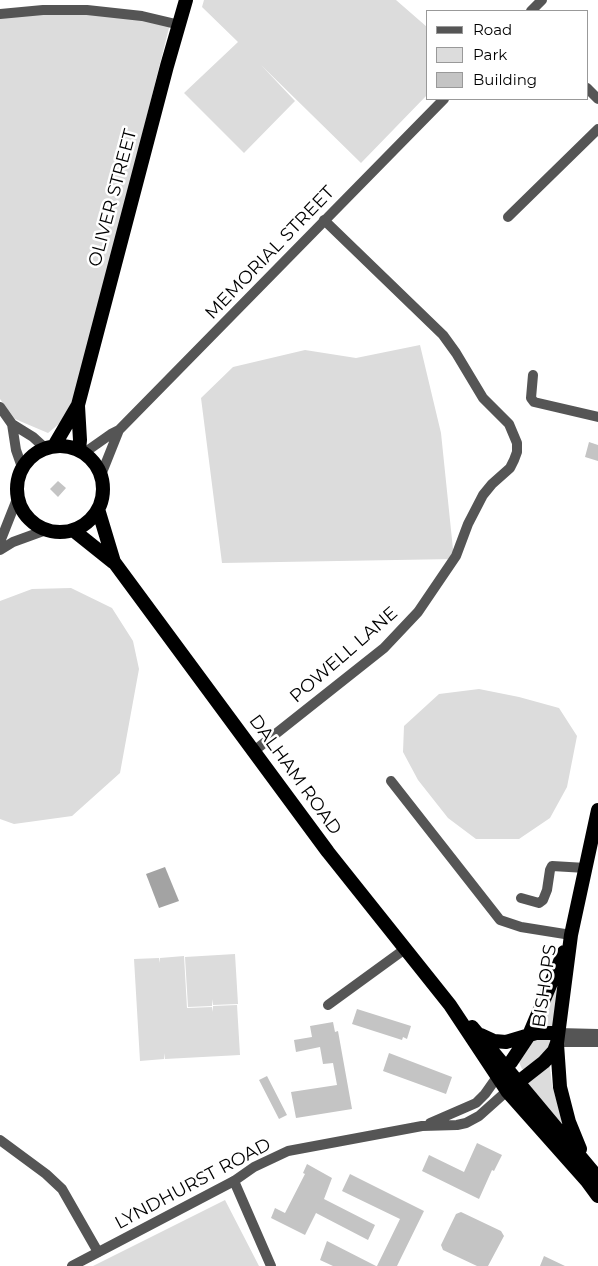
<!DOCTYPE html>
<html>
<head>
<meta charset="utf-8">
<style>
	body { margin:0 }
	#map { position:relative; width:598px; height:1266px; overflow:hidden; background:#fff; font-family:Montserrat,sans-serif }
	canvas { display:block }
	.legend { position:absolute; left:426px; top:10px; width:162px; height:90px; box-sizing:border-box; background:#fff; border:1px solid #999; margin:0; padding:6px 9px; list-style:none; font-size:15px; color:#000 }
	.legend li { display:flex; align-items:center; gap:10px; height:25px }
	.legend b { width:25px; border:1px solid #999 }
</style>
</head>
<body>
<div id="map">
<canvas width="598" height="1266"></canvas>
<ul class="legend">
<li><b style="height:6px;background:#555"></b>Road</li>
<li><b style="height:14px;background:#dcdcdc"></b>Park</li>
<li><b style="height:14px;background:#c4c4c4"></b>Building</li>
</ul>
</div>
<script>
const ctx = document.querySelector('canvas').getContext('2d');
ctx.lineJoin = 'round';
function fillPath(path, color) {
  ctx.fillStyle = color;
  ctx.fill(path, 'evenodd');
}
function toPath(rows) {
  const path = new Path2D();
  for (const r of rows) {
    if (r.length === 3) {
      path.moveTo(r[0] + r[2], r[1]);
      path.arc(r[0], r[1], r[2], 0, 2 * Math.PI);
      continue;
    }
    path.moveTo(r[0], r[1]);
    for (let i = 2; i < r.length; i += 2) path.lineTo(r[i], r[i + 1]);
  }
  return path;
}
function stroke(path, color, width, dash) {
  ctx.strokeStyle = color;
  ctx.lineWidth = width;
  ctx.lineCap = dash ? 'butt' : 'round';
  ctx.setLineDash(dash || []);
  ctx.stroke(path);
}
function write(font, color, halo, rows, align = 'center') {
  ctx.font = font + ' Montserrat,sans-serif';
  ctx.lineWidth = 5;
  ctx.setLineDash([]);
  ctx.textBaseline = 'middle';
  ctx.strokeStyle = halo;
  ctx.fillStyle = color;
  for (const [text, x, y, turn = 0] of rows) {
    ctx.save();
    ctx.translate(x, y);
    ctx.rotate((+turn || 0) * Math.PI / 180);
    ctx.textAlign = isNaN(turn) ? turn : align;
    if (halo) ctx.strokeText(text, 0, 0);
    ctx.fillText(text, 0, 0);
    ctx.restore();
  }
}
const green = toPath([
	[204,0,396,0,427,27,427,95,361,163,261,65,295,101,244,153,184,93,238,42,202,7],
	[0,13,89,13,170,24,72,413,48,433,15,419,0,399],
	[420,345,441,433,454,559,222,563,201,398,233,367,305,350,356,358],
	[71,588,112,608,133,641,139,669,120,773,72,816,14,824,0,819,0,601,32,589],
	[479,689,519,697,559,708,577,736,567,787,550,818,519,839,476,839,448,818,418,780,403,752,404,726,439,694],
	[235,954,238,1004,213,1005,212,999,212,1006,188,1007,185,957],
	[184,956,187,1008,212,1007,213,1012,213,1006,237,1005,240,1055,165,1059,164,1053,164,1059,140,1061,134,959,159,958,160,963,160,958],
	[562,973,554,1041,548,1052,528,1070,522,1069,519,1062],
	[549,1059,552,1085,564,1126,525,1080],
	[225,1200,259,1266,93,1266]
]);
const water = toPath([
	[165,867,179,901,159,908,146,874]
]);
const building = toPath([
	[589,442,598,445,598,461,585,457],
	[58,481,66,488,58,497,50,489],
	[357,1009,411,1026,407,1039,403,1037,402,1040,352,1024],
	[333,1022,335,1032,338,1031,352,1109,296,1118,291,1092,337,1085,333,1063,323,1064,320,1047,296,1052,294,1040,312,1037,310,1026],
	[389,1053,452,1077,446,1094,383,1071],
	[267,1076,287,1115,279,1119,259,1080],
	[477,1143,502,1155,494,1171,492,1170,479,1199,422,1171,429,1155,464,1172],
	[307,1164,332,1178,324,1199,375,1225,368,1240,316,1213,305,1235,271,1218,275,1208,285,1213,305,1174,303,1173],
	[350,1174,424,1211,397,1266,377,1266,400,1219,342,1191],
	[461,1212,501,1231,504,1236,488,1266,477,1266,443,1250,441,1245,456,1214],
	[327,1241,376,1266,333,1266,320,1260],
	[544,1256,565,1266,540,1266]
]);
const minor = toPath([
	[0,14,43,10,87,10,142,16,180,25],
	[587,88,598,99],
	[508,217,598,129],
	[533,375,531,398,534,402,598,417],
	[254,751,384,648,418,612,456,556,468,524,483,495,492,484,510,468,514,460,517,452,517,443,509,424,483,398,456,353,443,335,324,220],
	[391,781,500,920,521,927,571,935],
	[521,898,539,903,543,900,547,890,550,870,552,866,586,868],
	[328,1005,405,949],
	[558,1033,598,1034],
	[557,1042,598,1042],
	[0,1140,46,1174,62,1189,98,1252],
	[234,1181,271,1266]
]);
const tertiary = toPath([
	[531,11,542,0],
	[0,407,12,424,33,437,45,448],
	[12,424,16,450,22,467],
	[84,453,111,434,119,430,444,99],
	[101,475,119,430],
	[0,542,17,499],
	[0,550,13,542,46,530],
	[430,1123,476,1103,485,1094,497,1077],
	[72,1266,234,1181,254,1167,288,1151,422,1126,457,1125,466,1123,479,1116,507,1091]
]);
const trunk = toPath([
	[78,406,80,440,79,450],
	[60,489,43],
	[54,446,78,405,167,66,186,0],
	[98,509,114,562,328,852,450,1005,507,1091,587,1181,598,1196],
	[73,530,113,562],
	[472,1027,598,1178],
	[481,1035,494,1041,506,1042,536,1033,558,1033],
	[557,1044,560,1087,569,1122,580,1149],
	[502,1072,511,1062,529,1035,564,952],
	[507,1091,544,1062,554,1051,557,1043,571,935,598,810]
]);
const streetNames = [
	["OLIVER STREET",113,198,-75],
	["MEMORIAL STREET",270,253,-46],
	["POWELL LANE",344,655,-41],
	["DALHAM ROAD",295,775,54],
	["BISHOPS",545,986,-82],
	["LYNDHURST ROAD",193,1184,-28]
];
fillPath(green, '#dcdcdc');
fillPath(water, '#a3a3a3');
fillPath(building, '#c4c4c4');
stroke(minor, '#555', 10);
stroke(tertiary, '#555', 10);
stroke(trunk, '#000', 14);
write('18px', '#000', '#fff', streetNames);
</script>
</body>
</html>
